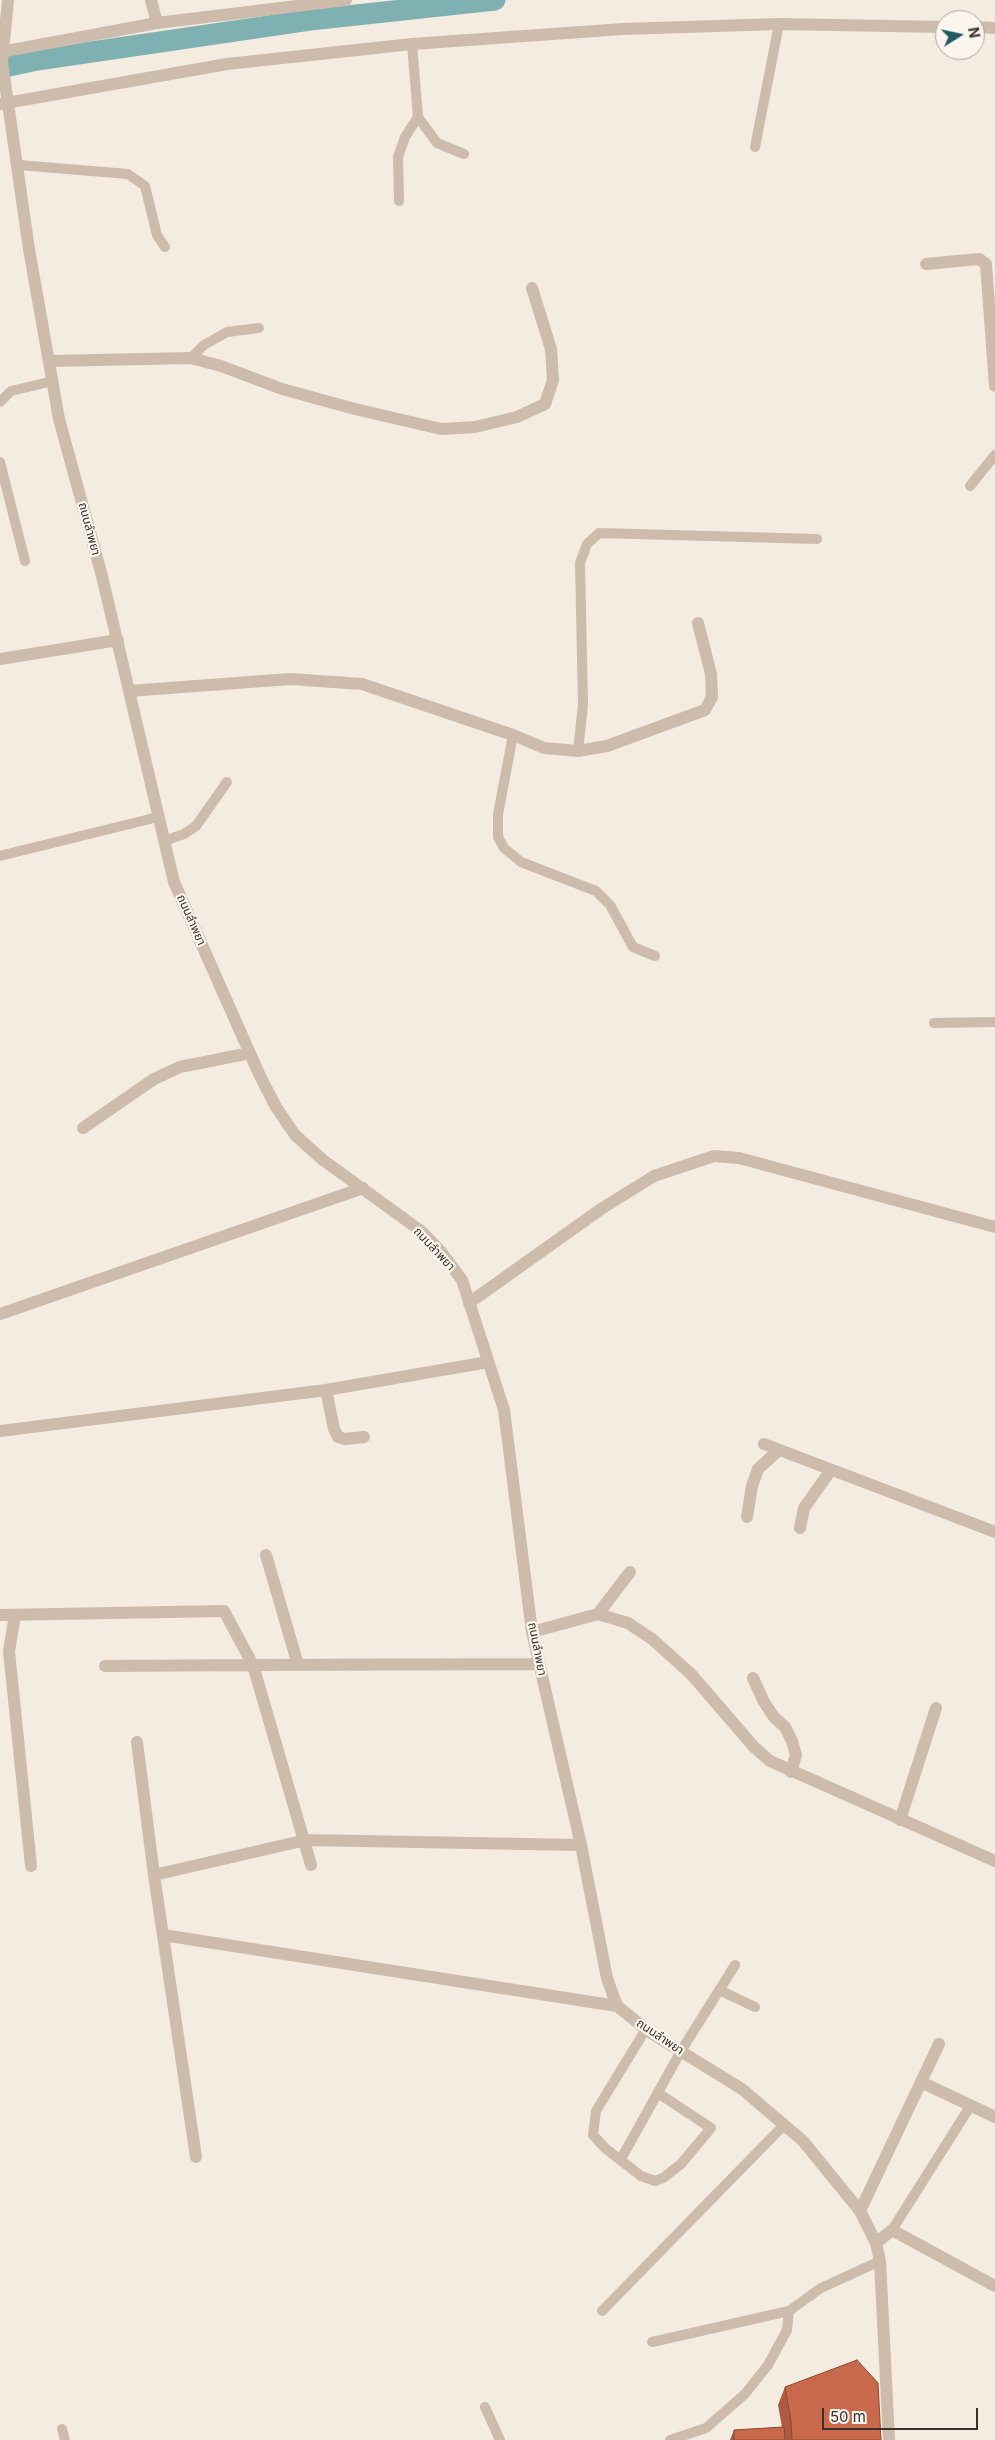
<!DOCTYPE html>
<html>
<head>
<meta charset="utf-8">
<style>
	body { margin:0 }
	#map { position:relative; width:995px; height:2440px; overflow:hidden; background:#f4ebe1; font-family:Inter,sans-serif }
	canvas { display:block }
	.north { position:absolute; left:935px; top:10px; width:50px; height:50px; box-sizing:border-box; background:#fbf5ee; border:1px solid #aea6a0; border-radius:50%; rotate:80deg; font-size:14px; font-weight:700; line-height:20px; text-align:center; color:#3b302b }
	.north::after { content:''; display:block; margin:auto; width:18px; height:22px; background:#1f5a5e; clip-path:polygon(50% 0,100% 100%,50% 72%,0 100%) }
	.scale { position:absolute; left:822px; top:2408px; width:156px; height:22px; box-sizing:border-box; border:2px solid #3b302b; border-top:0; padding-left:6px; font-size:15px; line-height:18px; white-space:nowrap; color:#3b302b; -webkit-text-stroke:4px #fbf5ee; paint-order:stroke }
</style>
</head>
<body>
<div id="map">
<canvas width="995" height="2440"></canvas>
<div class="north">N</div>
<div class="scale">50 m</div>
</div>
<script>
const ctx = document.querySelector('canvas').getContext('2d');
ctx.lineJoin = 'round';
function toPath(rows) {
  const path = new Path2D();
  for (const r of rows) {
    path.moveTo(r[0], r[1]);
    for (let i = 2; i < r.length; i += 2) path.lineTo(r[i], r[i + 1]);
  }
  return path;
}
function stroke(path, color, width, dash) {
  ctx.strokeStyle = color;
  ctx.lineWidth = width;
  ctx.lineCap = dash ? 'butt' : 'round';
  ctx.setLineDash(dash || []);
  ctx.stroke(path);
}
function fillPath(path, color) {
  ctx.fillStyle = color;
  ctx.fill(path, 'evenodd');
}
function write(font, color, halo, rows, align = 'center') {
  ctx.font = font + ' Inter,"Noto Sans Thai",sans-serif';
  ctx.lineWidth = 4.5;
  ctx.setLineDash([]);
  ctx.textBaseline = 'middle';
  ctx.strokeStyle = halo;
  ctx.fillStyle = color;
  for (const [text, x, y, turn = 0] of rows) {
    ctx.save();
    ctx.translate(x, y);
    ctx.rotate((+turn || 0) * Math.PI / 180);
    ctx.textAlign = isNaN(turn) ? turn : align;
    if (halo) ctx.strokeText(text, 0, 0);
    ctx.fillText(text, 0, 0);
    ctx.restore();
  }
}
const canal = toPath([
	[0,68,37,60,310,20,495,0]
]);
const service = toPath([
	[412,44,418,117,437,143,464,154],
	[755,147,779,24],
	[19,165,128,174,145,186,157,235,165,247],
	[399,201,398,157,405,137,418,117],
	[191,358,204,345,227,332,259,328],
	[0,402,11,391,53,381],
	[0,462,25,561],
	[970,486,995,455],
	[513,735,498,814,498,837,504,848,521,862,596,891,610,905,633,947,655,956],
	[578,751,583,705,580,563,587,544,599,533,817,539],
	[164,841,184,834,196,826,227,782],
	[0,856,158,817],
	[934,1023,995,1022],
	[719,1990,755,2007],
	[646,2029,596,2111,593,2135,605,2148,641,2176,655,2181,663,2178,681,2164,711,2128,658,2093],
	[621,2159,681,2051,735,1965],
	[892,2230,971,2105],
	[602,2311,784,2125],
	[652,2342,789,2311],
	[485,2407,500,2440],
	[62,2429,65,2440],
	[670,2440,706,2428,745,2394,768,2365,787,2330,789,2311,821,2288,880,2261]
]);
const minor = toPath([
	[8,0,2,62,29,249,59,419,102,576,174,882,260,1076,276,1107,295,1135,323,1160,421,1231,442,1253,462,1280,504,1410,532,1632,581,1845,607,1978,617,2006,651,2033,742,2089,803,2141,860,2211,876,2243,880,2261,889,2440],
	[151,0,157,23],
	[926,264,979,259,986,264,995,386],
	[49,361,191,358,221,366,282,389,355,409,441,429,475,427,517,417,545,404,553,380,551,349,532,288],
	[0,659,118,640],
	[129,691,290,679,362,684,513,735,544,748,578,751,607,746,705,710,712,697,711,674,698,623],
	[83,1128,154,1079,180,1067,250,1053],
	[469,1303,601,1209,654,1176,714,1156,739,1158,995,1227],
	[0,1314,363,1188],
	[326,1390,334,1429,338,1437,345,1439,364,1437],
	[0,1431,326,1390,488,1362],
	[764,1444,995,1532],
	[747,1517,752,1486,758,1469,779,1450],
	[800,1528,804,1508,831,1470],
	[266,1555,298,1665],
	[598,1614,630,1572],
	[0,1615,224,1611,253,1665,539,1664],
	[15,1615,9,1651,31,1866],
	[532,1632,598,1614,628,1623,652,1639,691,1674,754,1747,770,1761,995,1861],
	[105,1666,253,1665,311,1865],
	[753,1678,764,1702,774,1717,785,1727,792,1741,796,1755,791,1772],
	[137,1742,154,1875,196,2157],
	[900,1820,936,1708],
	[154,1875,306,1840,581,1845],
	[163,1935,617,2006],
	[921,2082,995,2117],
	[860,2211,939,2044],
	[876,2243,892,2230,995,2286]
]);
const tertiary = toPath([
	[975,27,995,28],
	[0,52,157,23,346,0],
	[0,104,227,64,412,44,623,29,779,24,945,27]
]);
const wall = toPath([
	[785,2387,881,2440,726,2440,730,2440,734,2430,782,2427,778,2405]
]);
const building = toPath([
	[857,2360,878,2383,881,2440,792,2440,791,2421,785,2387,857,2360],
	[784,2427,785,2440,734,2440,734,2430,784,2427]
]);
const streetNames = [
	["ถนนลำพยา",89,529,75],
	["ถนนลำพยา",191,920,66],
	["ถนนลำพยา",434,1249,47],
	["ถนนลำพยา",537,1649,79],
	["ถนนลำพยา",660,2037,34]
];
stroke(canal, '#7fb0b2', 21);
stroke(service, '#cdbbac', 10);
stroke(minor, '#cdbbac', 12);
stroke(tertiary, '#cdbbac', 12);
fillPath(wall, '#ac5a40');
fillPath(building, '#c8694b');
stroke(building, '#8c4a34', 1);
write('12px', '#3b302b', '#fbf5ee', streetNames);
</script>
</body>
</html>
